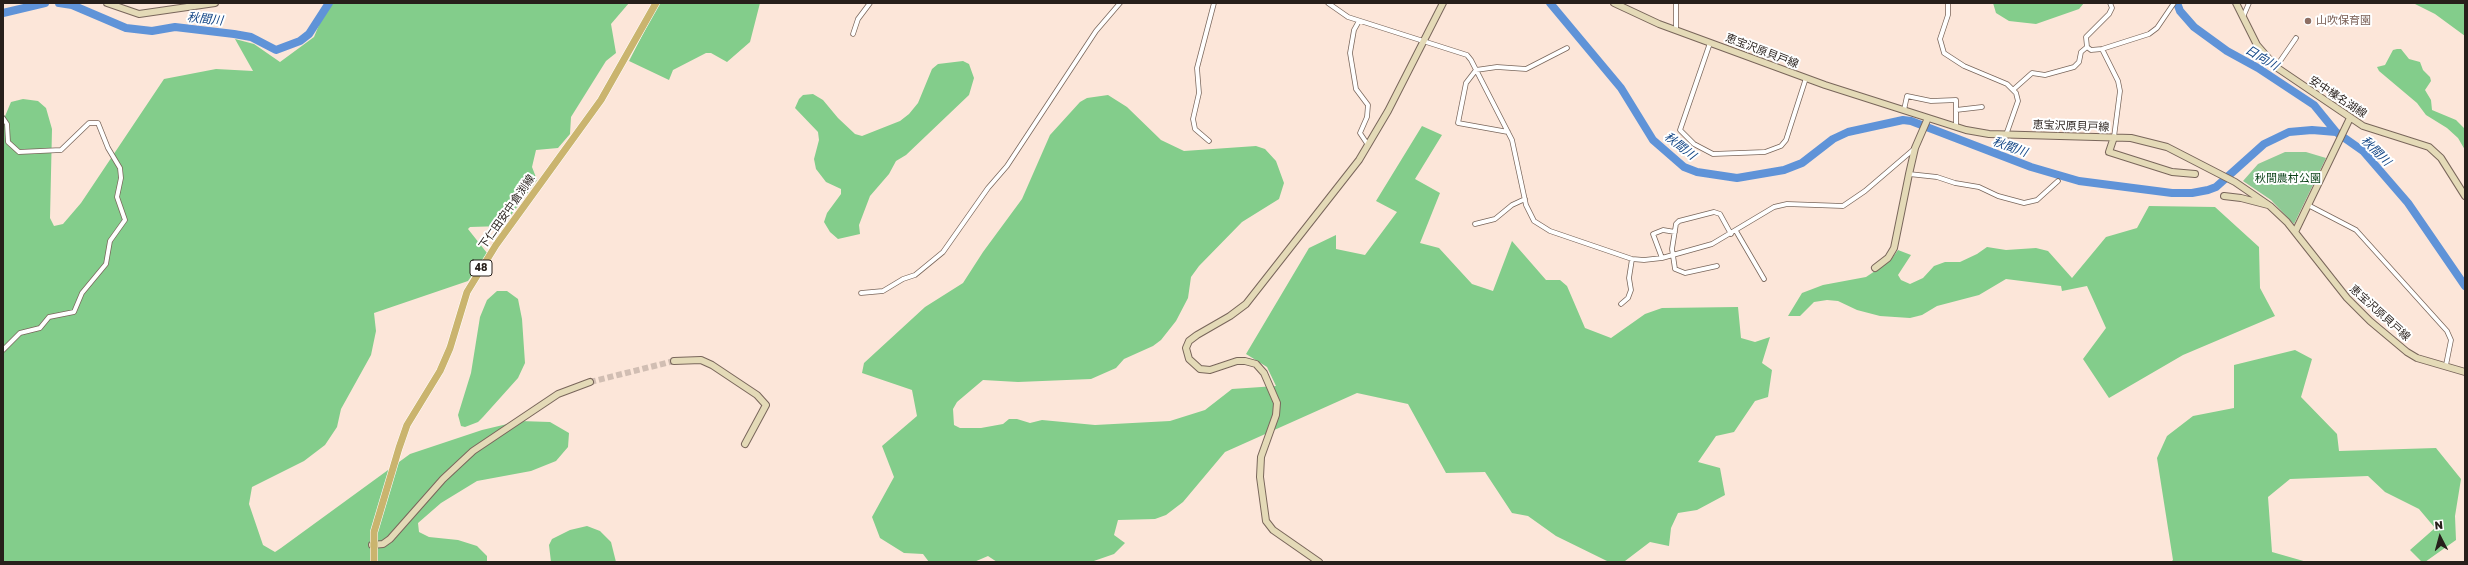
<!DOCTYPE html>
<html>
<head>
<meta charset="utf-8">
<style>
	body { margin:0 }
	#map { position:relative; width:2468px; height:565px; overflow:hidden; background:#fce6d9; font-family:"Golos Text",sans-serif }
	canvas { display:block }
	.frame { position:absolute; inset:0; border:4px solid #271f1b; pointer-events:none }
	.north { position:absolute; left:2420px; top:517px; width:40px; height:40px; -webkit-text-stroke:3px #fff; paint-order:stroke; rotate:354deg; font-size:11px; font-weight:700; line-height:16px; text-align:center; color:#271f1b }
	.north::after { content:''; display:block; margin:auto; width:14px; height:18px; background:#271f1b; clip-path:polygon(50% 0,100% 100%,50% 72%,0 100%) }
</style>
</head>
<body>
<div id="map">
<canvas width="2468" height="565"></canvas>
<div class="frame"></div>
<div class="north">N</div>
</div>
<script>
const ctx = document.querySelector('canvas').getContext('2d');
ctx.lineJoin = 'round';
function fillPath(path, color) {
  ctx.fillStyle = color;
  ctx.fill(path, 'evenodd');
}
function toPath(rows) {
  const path = new Path2D();
  for (const r of rows) {
    path.moveTo(r[0], r[1]);
    for (let i = 2; i < r.length; i += 2) path.lineTo(r[i], r[i + 1]);
  }
  return path;
}
function stroke(path, color, width, dash) {
  ctx.strokeStyle = color;
  ctx.lineWidth = width;
  ctx.lineCap = dash ? 'butt' : 'round';
  ctx.setLineDash(dash || []);
  ctx.stroke(path);
}
function write(font, color, halo, rows, align = 'center') {
  ctx.font = font + ' "Golos Text","Noto Sans JP",sans-serif';
  ctx.lineWidth = 4;
  ctx.setLineDash([]);
  ctx.textBaseline = 'middle';
  ctx.strokeStyle = halo;
  ctx.fillStyle = color;
  for (const [text, x, y, turn = 0] of rows) {
    ctx.save();
    ctx.translate(x, y);
    ctx.rotate((+turn || 0) * Math.PI / 180);
    ctx.textAlign = isNaN(turn) ? turn : align;
    if (halo) ctx.strokeText(text, 0, 0);
    ctx.fillText(text, 0, 0);
    ctx.restore();
  }
}
const green = toPath([
	[2285,152,2306,152,2326,158,2294,224,2271,200,2243,181,2258,164]
]);
const forest = toPath([
	[332,3,629,3,611,24,616,53,606,61,571,117,570,134,558,148,536,150,532,167,537,180,503,226,470,227,468,229,487,253,468,281,374,313,376,331,371,355,341,409,337,427,325,445,304,461,252,487,249,504,263,545,275,552,281,548,410,454,482,430,520,421,550,422,569,433,568,447,556,461,531,471,477,481,441,503,418,523,419,532,429,537,458,540,477,546,487,556,487,562,3,562,3,121,11,102,23,99,38,101,46,108,52,129,50,218,54,226,63,224,81,203,164,79,216,69,253,71,235,39,254,44,280,62,314,37,324,13],
	[659,3,760,3,750,42,727,62,711,53,706,53,673,70,669,80,629,61],
	[1993,3,2084,3,2079,9,2036,24,2009,21,1996,13],
	[2413,3,2465,3,2465,36,2435,14],
	[2397,49,2401,49,2409,59,2420,62,2423,70,2430,77,2431,81,2425,90,2431,100,2432,110,2456,120,2465,129,2465,150,2458,138,2447,128,2426,115,2417,103,2379,71,2377,67,2385,65,2393,50],
	[963,61,969,64,974,78,969,95,906,155,896,161,889,174,870,196,859,225,860,234,838,239,830,232,824,222,827,213,841,194,841,189,826,182,816,169,814,159,819,140,818,132,795,108,799,99,803,95,813,94,823,100,838,118,855,134,862,136,900,121,909,114,918,103,932,69,938,64],
	[1108,95,1127,107,1161,140,1184,151,1256,146,1265,149,1276,161,1284,183,1279,199,1242,222,1199,266,1191,277,1188,298,1176,321,1161,340,1153,346,1124,359,1116,368,1091,379,1018,382,983,380,957,402,953,409,954,425,960,428,981,428,1003,424,1009,419,1017,419,1030,423,1042,420,1095,425,1170,421,1205,410,1232,389,1276,386,1267,367,1246,354,1309,248,1336,235,1336,249,1365,255,1397,212,1376,201,1422,126,1442,135,1415,179,1440,193,1420,243,1439,248,1472,284,1493,291,1512,241,1546,280,1560,280,1567,286,1585,328,1611,338,1645,314,1662,308,1738,307,1741,338,1755,342,1770,337,1762,363,1772,370,1768,397,1755,401,1734,432,1716,436,1698,462,1720,468,1725,495,1697,510,1678,513,1671,528,1669,546,1650,542,1625,561,1609,562,1556,536,1528,516,1512,513,1485,472,1446,473,1408,404,1357,393,1225,452,1183,502,1166,515,1155,519,1118,520,1114,535,1125,543,1114,554,1091,562,997,562,988,556,974,562,929,562,923,554,904,553,880,538,872,517,894,477,882,446,917,416,912,390,862,373,864,363,925,307,963,283,983,252,1022,199,1050,135,1080,102,1087,98],
	[2149,206,2215,207,2259,247,2260,288,2275,316,2183,355,2109,398,2083,359,2106,328,2087,286,2062,291,2061,286,2006,279,1979,295,1937,306,1922,315,1910,318,1880,316,1857,310,1838,301,1827,300,1814,302,1800,316,1788,316,1802,293,1823,285,1866,277,1890,261,1898,250,1911,255,1898,275,1901,280,1910,284,1923,278,1934,266,1945,262,1960,262,1977,254,1987,247,2006,250,2036,248,2048,251,2072,278,2106,237,2137,228],
	[497,291,507,291,518,299,522,319,525,363,518,378,483,417,478,422,465,427,461,426,458,415,471,373,480,317,487,300],
	[2295,350,2312,359,2301,397,2337,434,2339,451,2436,448,2461,479,2455,516,2456,540,2425,562,2422,562,2410,550,2435,528,2419,509,2385,492,2368,476,2290,479,2268,497,2272,552,2307,562,2171,562,2173,560,2157,458,2167,436,2193,416,2234,408,2234,365],
	[587,526,600,531,611,542,616,562,551,562,549,545,552,539,570,530]
]);
const river = toPath([
	[59,3,72,5,126,28,152,31,175,27,234,34,251,37,276,50,300,41,309,34,329,3],
	[1550,3,1621,88,1653,140,1684,167,1697,172,1737,178,1784,170,1802,163,1833,139,1848,132,1903,120,1911,121,2031,167,2079,181,2172,193,2192,193,2208,190,2216,187,2264,144,2289,132,2312,130,2336,132,2363,151,2408,203,2465,286],
	[2177,3,2180,11,2194,27,2227,51,2258,68,2314,105,2336,132],
	[3,13,45,3]
]);
const secondaryTunnel = toPath([
	[590,382,674,361]
]);
const street = toPath([
	[1328,3,1348,17,1467,55,1471,60,1512,140,1526,205,1534,221,1550,231,1632,259,1644,260,1662,258,1712,244,1774,207,1787,204,1843,206,1865,191,1914,149],
	[1948,3,1948,15,1940,39,1944,53,1964,66,2007,84,2016,93,2018,101,2006,135],
	[2110,3,2112,8,2109,14,2086,37,2087,47,2091,50,2102,49,2149,34,2157,28,2174,3],
	[2243,17,2249,3],
	[1359,21,1354,30,1350,53,1356,89,1368,105,1367,117,1360,133,1368,145],
	[1676,30,1676,3],
	[853,34,858,19,870,3],
	[1710,43,1680,130,1694,144,1713,154,1765,152,1781,146,1786,140,1806,78],
	[2102,49,2118,81,2120,91,2114,137],
	[2276,67,2296,38],
	[2014,89,2032,73,2045,75,2074,67,2079,62,2081,52,2087,47],
	[1904,110,1907,96,1931,101,1956,100,1956,110],
	[3,118,7,124,8,142,19,152,61,150,89,123,98,123,108,148,120,168,121,178,117,197,125,220,110,241,106,264,82,293,74,312,49,317,40,328,20,333,3,350],
	[1956,127,1956,110,1982,107],
	[1508,132,1458,123,1466,83,1476,70,1497,67,1526,69,1567,48],
	[1209,141,1195,129,1193,119,1199,93,1197,68,1214,3],
	[1909,174,1937,177,1955,183,1979,187,1998,196,2024,203,2037,200,2058,181],
	[2308,205,2356,230,2447,331,2451,340,2446,365],
	[1475,224,1495,219,1512,205,1525,199],
	[1736,231,1764,279],
	[1662,258,1653,234,1663,230,1675,232],
	[1717,266,1685,273,1675,269,1672,249,1676,224,1679,221,1714,212,1720,214,1731,234],
	[861,293,883,291,903,279,915,275,943,252,988,188,1007,166,1096,31,1120,3],
	[1621,304,1628,298,1631,290,1629,278,1632,259]
]);
const secondary = toPath([
	[107,3,139,14,215,3],
	[1614,3,1659,24,1825,85,1966,130,1989,134,2131,138,2167,147,2235,182,2270,206,2287,222,2347,298,2370,321,2407,352,2417,358,2465,372],
	[2236,3,2257,45,2276,67,2363,126,2429,147,2441,158,2465,196],
	[2114,137,2109,152,2172,172,2195,174],
	[2224,196,2241,198,2268,205],
	[2295,232,2350,118],
	[1875,268,1888,258,1894,248,1909,174,1915,148,1928,118],
	[674,361,701,360,712,365,757,395,766,405,745,444],
	[372,545,383,544,390,539,443,479,473,451,558,394,590,382],
	[1319,562,1273,530,1266,521,1260,477,1261,457,1276,415,1277,403,1264,373,1256,364,1245,361,1237,361,1210,370,1200,369,1189,359,1186,348,1189,341,1197,335,1230,316,1246,304,1359,160,1388,111,1443,3]
]);
const primary = toPath([
	[374,562,374,532,399,448,407,425,440,371,450,348,467,292,496,245,601,100,656,3]
]);
const markers = [
	[2308,21,4,"#8d6e63"]
];
const shields = [
	[481,268,22]
];
const shieldNames = [
	["48",481,268]
];
const educationNames = [
	["山吹保育園",2316,21]
];
const streetNames = [
	["恵宝沢原貝戸線",1762,51,21],
	["安中榛名湖線",2338,97,33],
	["恵宝沢原貝戸線",2071,126,2],
	["下仁田安中倉渕線",507,212,-55],
	["恵宝沢原貝戸線",2380,313,42]
];
const parkNames = [
	["秋間農村公園",2288,179]
];
const waterNames = [
	["秋間川",205,19,6],
	["日向川",2262,58,31],
	["秋間川",1680,146,38],
	["秋間川",2010,147,20],
	["秋間川",2376,151,45]
];
fillPath(green, '#8fca95');
fillPath(forest, '#83cd8b');
stroke(river, '#5f93d8', 8);
stroke(secondaryTunnel, '#d1beb3', 6, [6, 3]);
stroke(street, '#79665b', 5.5);
stroke(secondary, '#79665b', 8);
stroke(primary, '#fff', 8);
stroke(street, '#fff', 4);
stroke(secondary, '#e4dab7', 6);
stroke(primary, '#cab46e', 7);
for (const [x, y, r, color] of markers) {
  const dot = new Path2D();
  dot.arc(x, y, r, 0, 2 * Math.PI);
  ctx.fillStyle = color;
  ctx.fill(dot);
  stroke(dot, '#fff', 1.5);
}
for (const [x, y, w] of shields) {
  const box = new Path2D();
  box.roundRect(x - w / 2, y - 8, w, 16, 3);
  ctx.fillStyle = '#fff';
  ctx.fill(box);
  stroke(box, '#271f1b', 1);
}
write('bold 10px', '#271f1b', null, shieldNames);
write('11px', '#785e54', '#fff', educationNames, 'left');
write('11px', '#271f1b', '#fff', streetNames);
write('11px', '#083f15', '#fff', parkNames);
write('italic 12px', '#134686', '#fff', waterNames);
</script>
</body>
</html>
